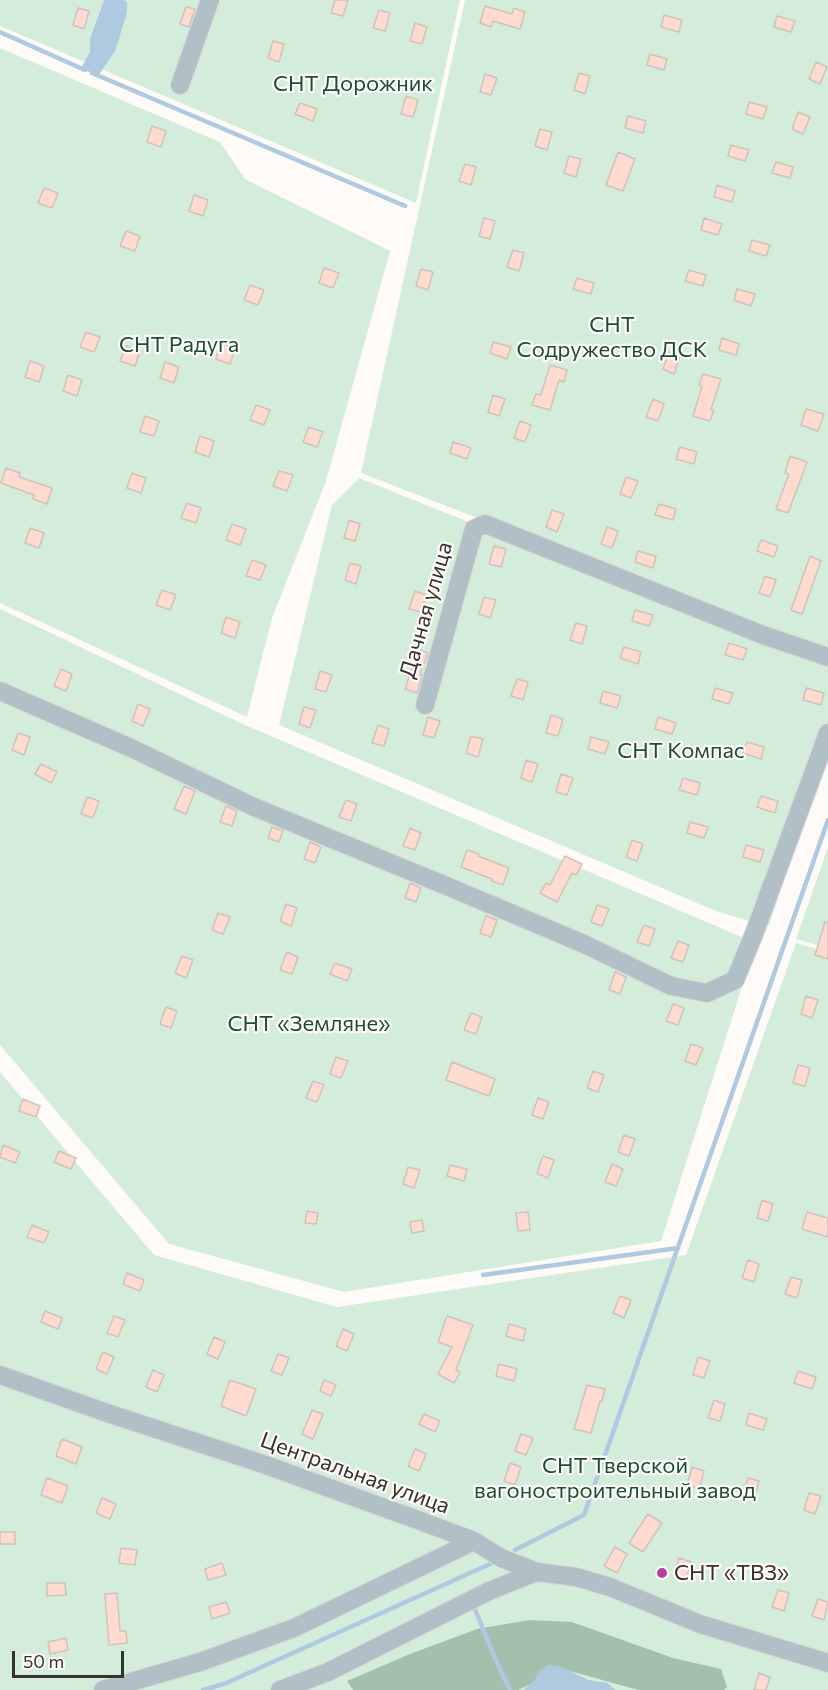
<!DOCTYPE html>
<html>
<head>
<meta charset="utf-8">
<style>
	body { margin:0 }
	#map { position:relative; width:828px; height:1690px; overflow:hidden; background:#fefaf8; font-family:Commissioner,sans-serif }
	canvas { display:block }
	.scale { position:absolute; left:12px; top:1651px; width:112px; height:27px; box-sizing:border-box; border:3px solid #35312f; border-top:0; padding-left:8px; font-size:18px; line-height:21px; white-space:nowrap; color:#35312f; -webkit-text-stroke:4px #fefaf8; paint-order:stroke }
</style>
</head>
<body>
<div id="map">
<canvas width="828" height="1690"></canvas>
<div class="scale">50 m</div>
</div>
<script>
const ctx = document.querySelector('canvas').getContext('2d');
ctx.lineJoin = 'round';
function fillPath(path, color) {
  ctx.fillStyle = color;
  ctx.fill(path, 'evenodd');
}
function toPath(rows) {
  const path = new Path2D();
  for (const r of rows) {
    path.moveTo(r[0], r[1]);
    for (let i = 2; i < r.length; i += 2) path.lineTo(r[i], r[i + 1]);
  }
  return path;
}
function stroke(path, color, width, dash) {
  ctx.strokeStyle = color;
  ctx.lineWidth = width;
  ctx.lineCap = dash ? 'butt' : 'round';
  ctx.setLineDash(dash || []);
  ctx.stroke(path);
}
function write(font, color, halo, rows, align = 'center') {
  ctx.font = font + ' Commissioner,sans-serif';
  ctx.lineWidth = 4.5;
  ctx.setLineDash([]);
  ctx.textBaseline = 'middle';
  ctx.strokeStyle = halo;
  ctx.fillStyle = color;
  for (const [text, x, y, turn = 0] of rows) {
    ctx.save();
    ctx.translate(x, y);
    ctx.rotate((+turn || 0) * Math.PI / 180);
    ctx.textAlign = isNaN(turn) ? turn : align;
    if (halo) ctx.strokeText(text, 0, 0);
    ctx.fillText(text, 0, 0);
    ctx.restore();
  }
}
const green = toPath([
	[0,0,460,0,416,203,0,26],
	[465,0,828,0,828,654,361,473],
	[0,48,220,142,245,179,390,251,326,481,272,618,247,717,0,603],
	[359,478,828,666,828,755,768,927,716,911,279,725,332,505],
	[0,609,245,725,756,943,661,1241,344,1292,169,1244,0,1045],
	[828,847,828,948,796,939],
	[796,943,828,952,828,1690,0,1690,0,1072,154,1255,337,1307,686,1255]
]);
const forest = toPath([
	[529,1620,572,1622,673,1658,721,1669,727,1687,724,1690,638,1690,563,1669,518,1690,353,1690,347,1681,410,1654,477,1629]
]);
const water = toPath([
	[104,0,124,0,127,2,127,13,115,51,98,76,81,68,90,52,90,39],
	[548,1665,562,1667,588,1680,608,1683,615,1690,523,1690,535,1680,537,1673]
]);
const stream = toPath([
	[0,32,85,70],
	[92,73,405,206],
	[483,1275,678,1248],
	[515,1550,584,1515,828,820],
	[474,1607,497,1663,510,1690],
	[203,1690,224,1684,490,1564]
]);
const building = toPath([
	[335,0,348,0,343,16,331,13,335,0],
	[485,6,512,14,514,8,525,12,520,29,493,21,491,27,480,23,485,6],
	[186,7,195,9,189,27,180,24,186,7],
	[78,8,89,11,84,29,73,25,78,8],
	[379,10,390,13,385,31,373,28,379,10],
	[664,15,682,20,679,32,661,27,664,15],
	[777,16,795,21,791,32,774,27,777,16],
	[415,23,427,27,422,44,410,41,415,23],
	[273,41,284,44,279,62,268,58,273,41],
	[650,54,667,59,664,70,647,65,650,54],
	[816,62,827,67,820,84,809,79,816,62],
	[579,73,590,76,585,94,574,90,579,73],
	[485,74,497,78,491,95,480,92,485,74],
	[406,96,418,100,413,117,401,114,406,96],
	[749,102,767,107,763,119,746,114,749,102],
	[300,103,317,109,313,121,295,114,300,103],
	[798,112,810,117,803,134,792,129,798,112],
	[628,116,646,121,643,133,625,128,628,116],
	[152,126,166,131,161,147,147,142,152,126],
	[540,129,552,132,547,150,535,146,540,129],
	[731,145,749,150,745,161,728,156,731,145],
	[618,152,635,159,623,191,606,185,618,152],
	[569,156,581,159,576,177,564,173,569,156],
	[776,162,793,167,790,178,772,173,776,162],
	[465,164,476,167,471,185,459,181,465,164],
	[717,185,735,191,732,202,714,197,717,185],
	[44,188,58,193,52,208,38,203,44,188],
	[194,195,208,200,203,216,189,211,194,195],
	[484,218,495,221,490,239,479,236,484,218],
	[704,218,722,224,718,235,701,230,704,218],
	[126,231,140,236,135,251,120,246,126,231],
	[752,240,770,245,766,256,749,251,752,240],
	[513,250,524,253,519,271,507,267,513,250],
	[324,268,339,273,333,288,319,283,324,268],
	[421,269,433,272,428,290,416,286,421,269],
	[689,270,706,275,703,286,685,281,689,270],
	[577,278,594,283,591,294,573,289,577,278],
	[250,285,264,290,258,305,244,300,250,285],
	[737,289,755,294,751,306,734,300,737,289],
	[86,332,100,337,94,352,80,347,86,332],
	[722,338,739,344,736,355,719,350,722,338],
	[493,342,511,347,507,359,490,353,493,342],
	[221,343,235,348,230,364,216,359,221,343],
	[126,346,140,351,135,366,120,361,126,346],
	[669,352,680,356,674,374,663,369,669,352],
	[30,361,44,366,39,382,25,377,30,361],
	[165,362,179,367,174,383,160,378,165,362],
	[550,365,567,370,564,382,559,380,550,410,532,405,536,394,541,395,550,365],
	[703,374,721,379,711,409,714,410,710,421,693,416,702,386,699,385,703,374],
	[68,375,82,380,77,396,63,391,68,375],
	[493,395,505,399,499,416,488,412,493,395],
	[653,399,664,404,658,421,646,417,653,399],
	[256,405,270,410,264,425,250,420,256,405],
	[806,409,824,414,818,431,801,425,806,409],
	[145,416,159,421,154,436,140,432,145,416],
	[520,421,531,425,525,442,514,438,520,421],
	[309,427,323,432,317,447,303,442,309,427],
	[200,436,214,441,209,457,195,452,200,436],
	[453,442,471,448,467,459,450,453,453,442],
	[680,447,697,452,694,464,676,459,680,447],
	[790,456,807,462,788,513,776,509,789,474,785,473,790,456],
	[6,468,20,473,19,477,52,488,47,504,33,499,34,495,1,483,6,468],
	[279,471,293,475,287,491,273,486,279,471],
	[132,473,146,478,141,493,127,488,132,473],
	[626,477,638,481,631,498,620,494,626,477],
	[187,503,201,508,196,523,181,518,187,503],
	[659,504,676,509,673,520,655,515,659,504],
	[552,510,564,514,557,532,546,527,552,510],
	[349,520,360,524,355,541,344,538,349,520],
	[232,524,246,529,240,545,226,540,232,524],
	[607,527,618,531,612,548,601,544,607,527],
	[30,528,44,533,39,548,25,543,30,528],
	[761,540,778,546,774,557,757,551,761,540],
	[494,546,506,549,501,567,489,564,494,546],
	[638,551,656,556,653,568,635,562,638,551],
	[810,556,821,561,802,614,791,610,810,556],
	[252,560,266,565,260,580,246,576,252,560],
	[350,563,361,566,356,584,345,580,350,563],
	[765,576,776,580,770,597,759,593,765,576],
	[162,590,176,595,170,610,156,605,162,590],
	[415,591,426,595,421,612,409,609,415,591],
	[484,597,496,600,490,618,479,614,484,597],
	[635,610,653,615,649,626,632,621,635,610],
	[226,617,240,622,235,638,221,633,226,617],
	[576,623,587,626,582,644,570,640,576,623],
	[729,643,747,649,743,660,725,655,729,643],
	[624,647,641,652,638,664,620,658,624,647],
	[418,649,428,653,420,674,422,675,417,693,405,689,418,649],
	[61,669,72,674,66,691,54,686,61,669],
	[320,671,332,675,326,692,315,689,320,671],
	[517,679,528,682,523,700,511,696,517,679],
	[715,688,733,693,729,704,712,699,715,688],
	[806,688,824,693,821,705,803,700,806,688],
	[603,691,621,696,617,708,600,703,603,691],
	[138,704,150,709,143,726,132,721,138,704],
	[304,707,316,710,310,728,299,724,304,707],
	[551,715,563,719,558,736,546,733,551,715],
	[428,717,440,721,434,738,423,735,428,717],
	[658,717,676,723,672,734,655,729,658,717],
	[378,725,389,729,384,746,372,743,378,725],
	[18,733,30,737,24,755,12,750,18,733],
	[471,736,483,739,478,757,466,753,471,736],
	[591,737,609,742,605,754,588,749,591,737],
	[747,742,764,747,761,759,743,753,747,742],
	[526,760,538,764,532,782,521,778,526,760],
	[41,764,57,772,51,783,35,774,41,764],
	[561,774,573,778,567,795,556,792,561,774],
	[683,778,700,783,697,795,679,790,683,778],
	[184,786,195,791,186,814,174,809,184,786],
	[761,796,778,801,775,813,757,807,761,796],
	[87,797,99,801,93,818,81,814,87,797],
	[346,800,357,804,351,821,339,817,346,800],
	[226,806,237,811,232,826,220,822,226,806],
	[690,822,708,827,704,838,687,833,690,822],
	[272,827,283,831,279,842,268,838,272,827],
	[410,828,421,833,415,850,403,846,410,828],
	[632,840,643,844,637,861,626,857,632,840],
	[310,842,321,847,315,863,304,859,310,842],
	[746,845,764,850,760,862,743,857,746,845],
	[467,850,479,854,478,856,509,868,503,885,492,881,492,879,461,867,467,850],
	[565,856,582,864,576,875,572,873,557,902,540,893,546,883,550,885,565,856],
	[410,883,421,888,416,902,405,898,410,883],
	[286,904,297,908,291,926,280,921,286,904],
	[597,905,609,909,602,926,591,922,597,905],
	[218,913,230,917,223,934,212,930,218,913],
	[486,916,497,920,491,937,480,933,486,916],
	[825,922,828,922,828,959,815,955,825,922],
	[644,925,655,929,649,946,637,942,644,925],
	[678,941,689,945,683,962,671,958,678,941],
	[287,952,298,957,292,974,280,970,287,952],
	[182,956,193,960,186,978,175,973,182,956],
	[335,963,352,969,347,981,330,974,335,963],
	[615,972,626,977,620,994,609,990,615,972],
	[806,996,818,1000,812,1018,801,1014,806,996],
	[673,1004,684,1008,678,1025,666,1021,673,1004],
	[166,1007,177,1011,171,1028,160,1024,166,1007],
	[471,1013,482,1017,476,1034,464,1030,471,1013],
	[691,1044,703,1048,696,1065,685,1061,691,1044],
	[336,1057,348,1061,341,1078,330,1074,336,1057],
	[452,1062,495,1079,489,1096,446,1080,452,1062],
	[798,1065,810,1068,805,1086,793,1083,798,1065],
	[593,1071,604,1075,598,1092,587,1088,593,1071],
	[313,1081,324,1085,317,1102,306,1098,313,1081],
	[538,1098,549,1102,543,1119,532,1115,538,1098],
	[23,1099,40,1106,36,1117,19,1111,23,1099],
	[624,1135,635,1139,629,1156,618,1152,624,1135],
	[3,1145,20,1152,15,1163,0,1157,3,1145],
	[59,1151,76,1158,71,1169,54,1162,59,1151],
	[543,1156,554,1160,548,1178,537,1173,543,1156],
	[612,1164,623,1169,616,1186,605,1182,612,1164],
	[450,1165,467,1169,464,1181,447,1176,450,1165],
	[408,1167,420,1170,414,1188,403,1184,408,1167],
	[762,1200,773,1204,768,1221,757,1218,762,1200],
	[307,1211,318,1213,316,1224,305,1223,307,1211],
	[528,1212,530,1230,518,1231,516,1213,528,1212],
	[807,1212,828,1218,828,1237,802,1229,807,1212],
	[422,1220,424,1231,412,1233,410,1222,422,1220],
	[32,1225,49,1232,44,1243,27,1237,32,1225],
	[748,1260,759,1264,754,1282,742,1278,748,1260],
	[127,1273,144,1280,140,1291,123,1284,127,1273],
	[791,1277,802,1280,797,1298,785,1294,791,1277],
	[620,1296,631,1300,624,1318,613,1313,620,1296],
	[45,1311,62,1318,58,1329,41,1322,45,1311],
	[114,1316,125,1320,118,1337,107,1333,114,1316],
	[447,1316,473,1325,456,1370,460,1372,454,1383,438,1374,452,1347,438,1342,447,1316],
	[509,1324,526,1329,523,1341,506,1336,509,1324],
	[343,1329,354,1334,347,1351,336,1346,343,1329],
	[214,1337,225,1342,218,1359,207,1354,214,1337],
	[103,1352,114,1357,107,1374,96,1369,103,1352],
	[278,1354,289,1358,282,1375,271,1371,278,1354],
	[698,1357,710,1361,704,1378,693,1375,698,1357],
	[499,1364,517,1369,514,1381,496,1376,499,1364],
	[153,1370,164,1375,157,1392,146,1387,153,1370],
	[798,1371,816,1377,812,1389,794,1383,798,1371],
	[230,1380,256,1389,246,1416,221,1406,230,1380],
	[324,1380,336,1385,331,1396,320,1391,324,1380],
	[587,1385,605,1389,602,1401,600,1401,591,1433,574,1429,587,1385],
	[714,1400,725,1404,720,1421,708,1418,714,1400],
	[312,1410,323,1414,313,1439,302,1434,312,1410],
	[749,1413,767,1419,763,1430,746,1425,749,1413],
	[424,1414,440,1421,435,1432,419,1424,424,1414],
	[521,1434,533,1438,526,1455,515,1451,521,1434],
	[62,1439,82,1447,76,1464,56,1456,62,1439],
	[415,1449,426,1454,419,1471,408,1466,415,1449],
	[510,1463,521,1467,515,1485,504,1481,510,1463],
	[692,1467,704,1471,699,1489,687,1485,692,1467],
	[47,1478,68,1486,62,1503,41,1495,47,1478],
	[748,1478,759,1481,754,1499,742,1495,748,1478],
	[809,1493,821,1496,815,1514,804,1510,809,1493],
	[102,1498,116,1504,110,1519,96,1513,102,1498],
	[648,1514,662,1523,643,1552,629,1543,648,1514],
	[0,1532,15,1532,15,1544,0,1544,0,1532],
	[615,1547,627,1554,617,1573,604,1566,615,1547],
	[121,1548,137,1550,135,1565,119,1563,121,1548],
	[679,1558,691,1562,686,1580,674,1576,679,1558],
	[222,1563,226,1575,208,1580,205,1569,222,1563],
	[47,1583,65,1583,66,1595,47,1596,47,1583],
	[778,1590,789,1593,784,1611,772,1607,778,1590],
	[117,1593,120,1631,126,1631,127,1643,109,1645,105,1594,117,1593],
	[818,1599,828,1602,824,1620,812,1616,818,1599],
	[226,1602,230,1613,212,1619,209,1607,226,1602],
	[66,1638,68,1650,50,1654,48,1642,66,1638],
	[759,1673,770,1677,766,1690,754,1690,759,1673]
]);
const street = toPath([
	[180,85,210,0],
	[0,691,131,748,254,807,449,887,584,944,671,986,707,993,735,980,754,934,828,733],
	[425,705,474,529,485,524,763,635,828,657],
	[0,1375,107,1413,263,1464,415,1519,474,1541,501,1558,537,1572,576,1577,610,1587,700,1624,828,1663],
	[103,1690,200,1662,294,1628,474,1541],
	[280,1690,328,1672,489,1591,537,1572]
]);
const markers = [
	[662,1573,6,"#b143a1"]
];
const parkNames = [
	["СНТ Дорожник",353,84],
	["СНТ",612,325],
	["Содружество ДСК",612,350],
	["СНТ Радуга",179,345],
	["СНТ Компас",681,751],
	["СНТ «Земляне»",309,1024],
	["СНТ Тверской",615,1466],
	["вагоностроительный завод",615,1491]
];
const streetNames = [
	["Дачная улица",426,610,-74],
	["Центральная улица",355,1473,20]
];
const poiNames = [
	["СНТ «ТВЗ»",674,1573]
];
fillPath(green, '#d4eddb');
fillPath(forest, '#a2c0ac');
fillPath(water, '#aec9e0');
stroke(stream, '#aec9e0', 4.5);
fillPath(building, '#fedbce');
stroke(building, '#cec3bf', 1.5);
stroke(street, '#dad6d4', 20);
stroke(street, '#b1c0c7', 18);
for (const [x, y, r, color] of markers) {
  const dot = new Path2D();
  dot.arc(x, y, r, 0, 2 * Math.PI);
  ctx.fillStyle = color;
  ctx.fill(dot);
  stroke(dot, '#fefaf8', 2);
}
write('22px', '#1c4f32', '#fefaf8', parkNames);
write('22px', '#35312f', '#fefaf8', streetNames);
write('22px', '#35312f', '#fefaf8', poiNames, 'left');
</script>
</body>
</html>
